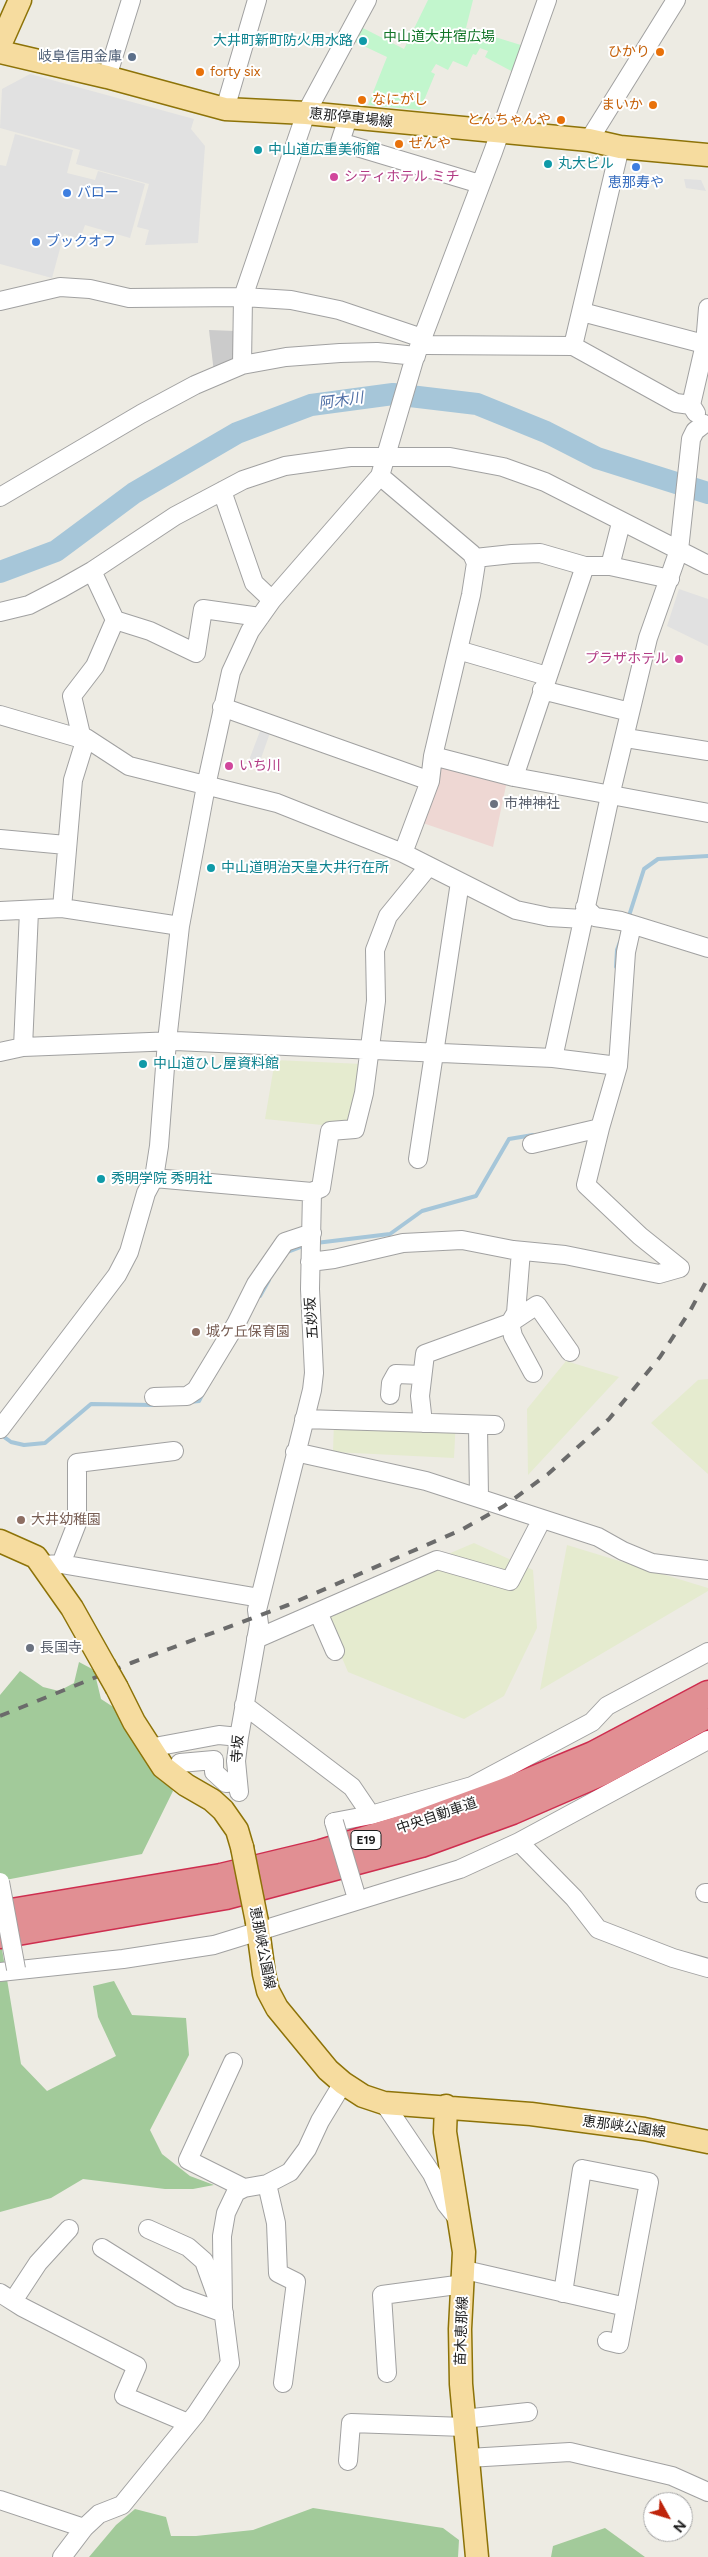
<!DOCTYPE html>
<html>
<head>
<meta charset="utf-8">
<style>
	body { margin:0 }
	#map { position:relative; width:708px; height:2557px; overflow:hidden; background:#edebe3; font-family:Figtree,sans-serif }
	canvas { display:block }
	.north { position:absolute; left:643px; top:2492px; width:50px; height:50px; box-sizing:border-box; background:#fff; border:1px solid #a5a5a5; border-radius:50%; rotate:129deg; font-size:14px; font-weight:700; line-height:20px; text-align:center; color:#1d1d1d }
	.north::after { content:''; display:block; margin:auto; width:18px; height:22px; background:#be240b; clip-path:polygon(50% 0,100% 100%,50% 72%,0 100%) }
</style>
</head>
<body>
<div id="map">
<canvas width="708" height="2557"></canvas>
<div class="north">N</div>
</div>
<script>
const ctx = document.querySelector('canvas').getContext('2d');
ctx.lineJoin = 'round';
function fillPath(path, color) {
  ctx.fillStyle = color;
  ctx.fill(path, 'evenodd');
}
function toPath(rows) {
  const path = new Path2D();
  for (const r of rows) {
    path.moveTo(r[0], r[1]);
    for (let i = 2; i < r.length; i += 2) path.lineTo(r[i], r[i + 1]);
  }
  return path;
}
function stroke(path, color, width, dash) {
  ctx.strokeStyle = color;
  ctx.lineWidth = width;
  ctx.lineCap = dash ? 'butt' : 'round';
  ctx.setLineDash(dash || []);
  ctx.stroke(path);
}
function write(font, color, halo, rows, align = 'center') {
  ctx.font = font + ' Figtree,"Noto Sans JP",sans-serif';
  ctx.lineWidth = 4;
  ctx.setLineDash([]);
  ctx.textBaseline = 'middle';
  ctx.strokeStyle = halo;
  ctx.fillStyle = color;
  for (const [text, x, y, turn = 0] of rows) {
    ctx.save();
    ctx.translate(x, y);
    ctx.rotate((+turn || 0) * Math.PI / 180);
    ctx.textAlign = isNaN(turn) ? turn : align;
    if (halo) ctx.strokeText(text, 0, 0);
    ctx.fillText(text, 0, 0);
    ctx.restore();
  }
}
const commercial = toPath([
	[437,762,507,781,493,847,417,821]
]);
const religious = toPath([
	[209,330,236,331,235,364,214,373]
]);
const farmland = toPath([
	[275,1060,362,1064,350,1128,265,1119],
	[566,1361,619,1377,528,1475,527,1409],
	[708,1379,708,1474,651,1423,698,1380],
	[456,1418,454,1458,333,1452,334,1420],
	[474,1543,533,1570,537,1628,504,1696,464,1719,348,1672,321,1608],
	[567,1545,708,1588,708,1591,540,1690]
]);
const forest = toPath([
	[79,1662,94,1670,101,1699,124,1714,173,1791,142,1854,0,1881,0,1695,20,1671,43,1687,59,1691,74,1683],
	[0,1937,21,2064,47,2091,116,2056,98,2017,93,1986,114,1981,132,2015,186,2018,189,2055,150,2130,162,2154,190,2176,214,2185,193,2189,165,2189,83,2179,51,2198,0,2212],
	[313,2508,443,2528,459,2540,458,2557,89,2557,116,2525,135,2509,166,2517,171,2536,196,2536,253,2530],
	[605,2528,645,2557,551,2557,553,2546]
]);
const park = toPath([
	[428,0,473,0,466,28,524,46,515,73,485,57,488,51,480,48,476,55,473,54,467,67,453,61,448,70,436,64,431,72,435,74,420,110,368,105,387,57,351,40,359,26,404,49]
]);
const parking = toPath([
	[30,74,194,119,191,129,205,146,198,243,145,245,149,230,137,227,149,184,76,164,80,150,0,128,2,89],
	[15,134,73,150,67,173,95,180,98,171,145,184,130,238,85,225,80,239,64,234,52,278,0,264,0,165,6,166],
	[684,179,701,180,706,191,686,188],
	[679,589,708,599,708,646,667,626],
	[262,726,271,730,259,764,249,760]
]);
const stream = toPath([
	[628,919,644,869,658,859,708,856],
	[616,967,617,950,620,942],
	[316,1243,390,1234,422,1211,476,1196,509,1139,533,1135],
	[285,1253,306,1245],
	[260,1296,269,1280],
	[190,1402,199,1401,202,1395],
	[0,1434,11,1442,24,1445,45,1443,91,1404,153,1405]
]);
const river = toPath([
	[0,572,56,551,134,493,237,433,311,405,393,394,477,404,546,432,597,458,708,493]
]);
const minor = toPath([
	[107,77,131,0],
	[225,109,257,0],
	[348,118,340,142,480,184],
	[589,140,676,0],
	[0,301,60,287,90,289,129,298,243,297,291,300,339,310,422,338,427,345,573,346,676,403,691,405],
	[582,312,708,345],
	[573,346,620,147],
	[242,365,243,297,306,113,367,0],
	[696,413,691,405,705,344,708,308],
	[380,476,472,554,476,563,471,595,433,756,430,781,403,853],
	[222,491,254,583,272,600],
	[0,497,141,414,195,385,242,365,286,357,340,353,377,352,416,356],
	[475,558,512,554,540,553,585,566,610,566,670,579],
	[610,566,621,523],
	[92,571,115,620,150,631,196,653,203,609,260,617],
	[0,612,29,605,62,588,92,571,175,516,243,480,285,466,350,457,450,457,503,467,545,482,708,565],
	[458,650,547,676],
	[542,690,630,712],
	[222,707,430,781],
	[0,715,82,739,86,738,129,766,277,803,403,853,516,910,549,917,583,919],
	[626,738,708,751],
	[82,739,72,696,95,666,115,620],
	[433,756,514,777,708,813],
	[514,777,585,566],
	[0,839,66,845],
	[585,907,595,917,621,921,708,948],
	[62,908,73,780,86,738],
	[0,911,62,908,180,926],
	[23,1047,29,911],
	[0,1052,23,1047,175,1041,553,1058,610,796,648,638,679,550,691,439,695,431,704,424],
	[553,1058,618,1066],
	[600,1128,586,1185,640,1236,680,1268],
	[532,1144,600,1128,618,1066,626,952,632,925],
	[418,1159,460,882],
	[154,1178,312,1192,321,1188,330,1131,355,1129,364,1093,376,1001,375,950,388,916,428,867],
	[521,1251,516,1313,510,1323,513,1336,533,1373],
	[310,1262,334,1259,403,1243,462,1240,513,1250,565,1255,659,1274,680,1268],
	[390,1395,391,1383,396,1374,422,1375],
	[154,1397,187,1396,196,1390,236,1324,256,1284,285,1242,312,1233],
	[304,1419,495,1425],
	[423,1423,420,1396,425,1354,510,1323,537,1305,570,1352],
	[478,1425,479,1498],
	[0,1429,117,1275,129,1252,146,1193,154,1178,159,1146,167,1041,180,926,206,786,231,672,250,631,272,600,380,476,414,360,493,152,547,0],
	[295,1452,426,1481,598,1537,623,1551,652,1563,708,1570],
	[61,1564,77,1523,77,1463,174,1451],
	[42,1565,61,1564,260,1598],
	[318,1612,335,1651],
	[256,1639,437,1560,510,1581,542,1519],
	[244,1705,352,1787,371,1815],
	[149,1748,219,1735,239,1737],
	[180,1763,214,1760,214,1772,226,1783,237,1782],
	[239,1792,236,1761,239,1737,259,1624,257,1610,312,1390,314,1373,310,1289,312,1192],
	[334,1822,371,1815,472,1786,592,1722,607,1706,708,1652],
	[519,1842,574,1898,598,1929,673,1958,708,1968],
	[705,1893,708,1893],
	[0,1972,123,1959,214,1945,460,1869,519,1842,708,1740],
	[233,2062,188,2160,244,2188],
	[384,2103,432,2174,446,2204,458,2219],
	[267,2184,276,2223,278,2273,296,2282,283,2383],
	[148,2229,188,2247,204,2261,221,2308],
	[102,2248,180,2297,224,2313],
	[465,2270,626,2307],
	[0,2293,22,2307,137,2366,124,2396,188,2423],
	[563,2293,582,2169,649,2182,619,2344,607,2341],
	[13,2301,38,2263,69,2229],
	[387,2373,382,2295,464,2284],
	[463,2419,528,2412],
	[468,2458,570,2452,672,2476,708,2492],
	[348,2461,351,2423,464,2427],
	[0,2500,84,2528],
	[62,2557,84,2528,99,2514,122,2505,196,2414,230,2363,223,2308,222,2236,226,2213,236,2192,244,2188,267,2184,290,2172,307,2149,320,2121,343,2083]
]);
const major = toPath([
	[0,45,20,0],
	[0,52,107,77,225,109,306,113,589,140,620,147,708,155],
	[0,1541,36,1557,72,1608,104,1665],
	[117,1688,134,1722,163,1767,186,1785,212,1800,223,1810,237,1830,242,1847],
	[257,1922,264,1974,268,1991,277,2008,328,2070,343,2083,363,2096,384,2103,531,2114,644,2129,708,2142],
	[446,2106,445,2132,464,2252,460,2329,461,2384,477,2557]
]);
const highway = toPath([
	[0,1914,221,1877,321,1853,414,1825,504,1792,593,1755,708,1694],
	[0,1935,226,1896,421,1844,512,1811,602,1772,703,1717]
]);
const rail = toPath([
	[0,1716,131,1663,288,1605,461,1530,504,1506,548,1474,609,1419,660,1357,690,1311,708,1278]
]);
const minorBridge = toPath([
	[334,1822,355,1892],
	[0,1882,16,1969]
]);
const majorBridge = toPath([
	[104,1665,117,1688],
	[242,1847,257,1922]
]);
const markers = [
	[363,41,5,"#0f9aa8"],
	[660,52,5,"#e8710a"],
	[132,57,5,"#5c6f8a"],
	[200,72,5,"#e8710a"],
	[362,100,5,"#e8710a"],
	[653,105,5,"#e8710a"],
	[561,120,5,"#e8710a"],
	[399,144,5,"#e8710a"],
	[258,150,5,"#0f9aa8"],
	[548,164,5,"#0f9aa8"],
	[636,167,5,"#3f7fe0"],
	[334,177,5,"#d1479c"],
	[67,193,5,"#3f7fe0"],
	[36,242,5,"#3f7fe0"],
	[679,659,5,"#d1479c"],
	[229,766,5,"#d1479c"],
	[494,804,5,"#6b7280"],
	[211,868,5,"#0f9aa8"],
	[143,1064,5,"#0f9aa8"],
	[101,1179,5,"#0f9aa8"],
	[196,1332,5,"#8d6e63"],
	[21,1520,5,"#8d6e63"],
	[30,1648,5,"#6b7280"]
];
const shields = [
	[366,1840,30]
];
const shieldNames = [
	["E19",366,1840]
];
const parkNames = [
	["中山道大井宿広場",439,37]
];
const cultureNames = [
	["大井町新町防火用水路",353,41,"right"],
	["中山道広重美術館",268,150],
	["丸大ビル",558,164],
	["中山道明治天皇大井行在所",221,868],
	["中山道ひし屋資料館",153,1064],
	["秀明学院 秀明社",111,1179]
];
const foodNames = [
	["ひかり",650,52],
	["forty six",210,72,"left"],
	["なにがし",372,100,"left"],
	["まいか",643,105],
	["とんちゃんや",551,120],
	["ぜんや",409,144,"left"]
];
const serviceNames = [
	["岐阜信用金庫",122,57]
];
const streetNames = [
	["恵那停車場線",351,118,6],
	["五妙坂",312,1318,-94],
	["寺坂",238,1749,-86],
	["中央自動車道",437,1816,-19],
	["恵那峡公園線",262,1948,79],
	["恵那峡公園線",624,2127,8],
	["苗木恵那線",462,2331,-88]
];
const hotelNames = [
	["シティホテル ミチ",344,177],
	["プラザホテル",669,659,"right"],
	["いち川",239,766]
];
const shopNames = [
	["恵那寿や",636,183,"center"],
	["バロー",77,193],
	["ブックオフ",46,242]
];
const worshipNames = [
	["市神神社",504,804],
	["長国寺",40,1648]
];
const educationNames = [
	["城ケ丘保育園",206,1332],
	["大井幼稚園",31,1520]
];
const waterNames = [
	["阿木川",341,401,-8]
];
fillPath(commercial, '#eed7d3');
fillPath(religious, '#cbcbcb');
fillPath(farmland, '#e5ebcf');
fillPath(forest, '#a2ca9a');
fillPath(park, '#c2f6cd');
fillPath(parking, '#e1e1e1');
stroke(stream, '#a6c6d9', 4);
stroke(river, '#a6c6d9', 22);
stroke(minor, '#a1a1a1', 20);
stroke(major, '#8d7308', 25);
stroke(highway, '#ce2e4f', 29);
stroke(minor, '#fff', 18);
stroke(major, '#f6dc9f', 22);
stroke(highway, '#e18f93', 26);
stroke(rail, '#6b6b6b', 4, [10, 10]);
stroke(minorBridge, '#a1a1a1', 20, []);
stroke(majorBridge, '#8d7308', 25, []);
stroke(minorBridge, '#fff', 18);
stroke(majorBridge, '#f6dc9f', 22);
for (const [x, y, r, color] of markers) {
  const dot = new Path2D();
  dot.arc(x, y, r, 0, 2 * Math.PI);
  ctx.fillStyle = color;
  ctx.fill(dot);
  stroke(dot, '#fff', 2);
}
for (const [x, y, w] of shields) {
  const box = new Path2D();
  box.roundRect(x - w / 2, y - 9.5, w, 19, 4);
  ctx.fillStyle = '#fff';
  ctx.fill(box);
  stroke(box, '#1d1d1d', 1);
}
write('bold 12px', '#1d1d1d', null, shieldNames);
write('14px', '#117427', '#fff', parkNames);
write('14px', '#0d838f', '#fff', cultureNames, 'left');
write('14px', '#c56008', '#fff', foodNames, 'right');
write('14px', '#4e5e75', '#fff', serviceNames, 'right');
write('14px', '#1d1d1d', '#fff', streetNames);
write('14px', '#b23c85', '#fff', hotelNames, 'left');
write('14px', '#366cbe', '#fff', shopNames, 'left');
write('14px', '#5b616d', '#fff', worshipNames, 'left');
write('14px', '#785e54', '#fff', educationNames, 'left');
write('italic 15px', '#4f6fa6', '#fff', waterNames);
</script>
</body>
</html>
